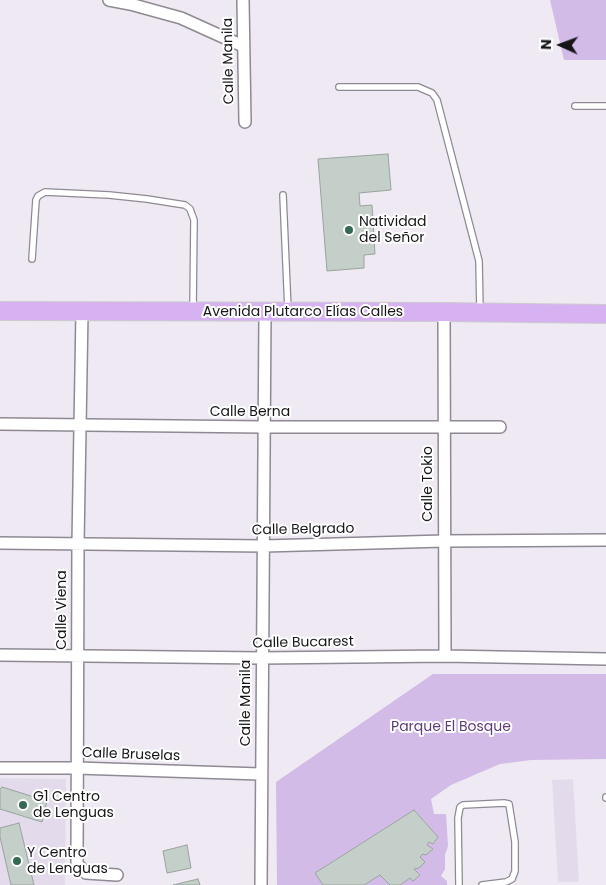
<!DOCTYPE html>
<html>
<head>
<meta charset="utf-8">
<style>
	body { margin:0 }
	#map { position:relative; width:606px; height:885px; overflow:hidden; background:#eee9f3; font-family:Poppins,sans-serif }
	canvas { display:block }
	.north { position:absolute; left:536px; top:20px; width:50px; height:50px; -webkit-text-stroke:4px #fff; paint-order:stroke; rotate:272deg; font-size:14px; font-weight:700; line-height:20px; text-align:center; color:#161518 }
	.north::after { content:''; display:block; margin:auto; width:18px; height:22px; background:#161518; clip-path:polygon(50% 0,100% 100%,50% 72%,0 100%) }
</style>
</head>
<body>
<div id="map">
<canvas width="606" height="885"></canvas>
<div class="north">N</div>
</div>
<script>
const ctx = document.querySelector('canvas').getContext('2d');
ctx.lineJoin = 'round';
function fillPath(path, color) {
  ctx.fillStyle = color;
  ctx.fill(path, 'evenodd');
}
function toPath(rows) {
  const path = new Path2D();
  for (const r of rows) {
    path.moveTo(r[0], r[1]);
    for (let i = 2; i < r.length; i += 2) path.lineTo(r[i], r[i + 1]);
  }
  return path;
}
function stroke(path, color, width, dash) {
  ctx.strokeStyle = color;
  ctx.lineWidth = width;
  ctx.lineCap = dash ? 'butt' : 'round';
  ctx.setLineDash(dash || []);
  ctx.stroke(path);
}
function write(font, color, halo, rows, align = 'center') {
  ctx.font = font + ' Poppins,sans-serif';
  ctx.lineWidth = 4;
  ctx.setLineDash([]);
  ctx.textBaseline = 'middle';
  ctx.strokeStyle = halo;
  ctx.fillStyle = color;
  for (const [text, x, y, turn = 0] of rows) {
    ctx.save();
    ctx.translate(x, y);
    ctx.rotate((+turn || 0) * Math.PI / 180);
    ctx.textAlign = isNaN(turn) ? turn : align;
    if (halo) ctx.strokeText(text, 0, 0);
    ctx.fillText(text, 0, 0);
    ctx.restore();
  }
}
const built = toPath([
	[0,778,66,779,65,885,0,885],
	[573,779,579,882,558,882,552,780]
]);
const green = toPath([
	[550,0,606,0,606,60,564,60],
	[433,674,606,674,606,759,531,760,500,764,451,785,431,799,434,814,446,814,448,846,445,855,445,869,441,876,447,881,447,885,400,885,410,878,413,881,420,875,414,869,420,857,423,854,426,855,433,849,427,845,429,842,433,844,438,837,414,810,315,873,323,885,277,885,276,782],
	[380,875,390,885,364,885]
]);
const building = toPath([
	[388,154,391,190,359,193,360,206,372,205,375,254,364,255,364,268,327,271,318,159,388,154],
	[2,787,47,801,42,822,0,809,0,789,2,787],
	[414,810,438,837,433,844,429,842,427,845,433,849,426,855,423,854,420,857,425,862,419,868,414,869,420,875,413,881,410,878,400,885,390,885,380,875,364,885,323,885,315,873,414,810],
	[19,823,34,885,11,885,0,837,0,828,19,823],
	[187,845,191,868,167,873,163,851,187,845],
	[198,879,200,885,173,885,198,879]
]);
const service = toPath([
	[339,87,418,87,432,93,437,100,479,261,480,311],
	[575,106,606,106],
	[283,195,288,310],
	[32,259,36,200,38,196,45,192,109,195,147,199,185,205,190,209,194,220,193,310],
	[606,797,606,798],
	[459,885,458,818,460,807,463,805,504,803,509,804,515,842,515,871,512,879,506,882,482,885]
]);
const minor = toPath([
	[109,0,130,4,181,18,243,46],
	[243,0,245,122],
	[82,312,78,543,77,864,86,873,117,875],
	[444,312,445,656],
	[0,424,263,427,500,427],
	[0,543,264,546,444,541,606,540],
	[0,655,261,658,445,656,606,659],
	[0,768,77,768,260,774],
	[261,885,265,312]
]);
const primary = toPath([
	[0,311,444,312,606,314]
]);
const markers = [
	[349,230,5,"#336a51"],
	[23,805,5,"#336a51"],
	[17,861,5,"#336a51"]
];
const streetNames = [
	["Calle Manila",229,61,-91],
	["Avenida Plutarco Elías Calles",303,312],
	["Calle Berna",250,412],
	["Calle Tokio",428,484,-90],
	["Calle Belgrado",303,530,-1],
	["Calle Viena",62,610,-90],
	["Calle Bucarest",303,643,-1],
	["Calle Manila",246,703,-90],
	["Calle Bruselas",131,755,2]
];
const poiNames = [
	["Natividad",359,222],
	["del Señor",359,238],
	["G1 Centro",33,797],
	["de Lenguas",33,813],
	["Y Centro",27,853],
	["de Lenguas",27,869]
];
const parkNames = [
	["Parque El Bosque",451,727]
];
fillPath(built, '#e3dbec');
fillPath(green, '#d2bbe7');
fillPath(building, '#c5cfc9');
stroke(building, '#99a39e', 1);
stroke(service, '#8e8992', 8);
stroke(minor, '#8e8992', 14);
stroke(primary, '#ccc', 20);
stroke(service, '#fff', 5.5);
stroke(minor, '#fff', 11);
stroke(primary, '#d6b2f2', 18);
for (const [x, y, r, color] of markers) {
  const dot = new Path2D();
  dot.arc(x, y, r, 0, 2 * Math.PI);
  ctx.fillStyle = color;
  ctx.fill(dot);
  stroke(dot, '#fff', 2);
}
write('14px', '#161518', '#fff', streetNames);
write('14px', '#161518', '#fff', poiNames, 'left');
write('14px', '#5c3d76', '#fff', parkNames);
</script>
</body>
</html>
